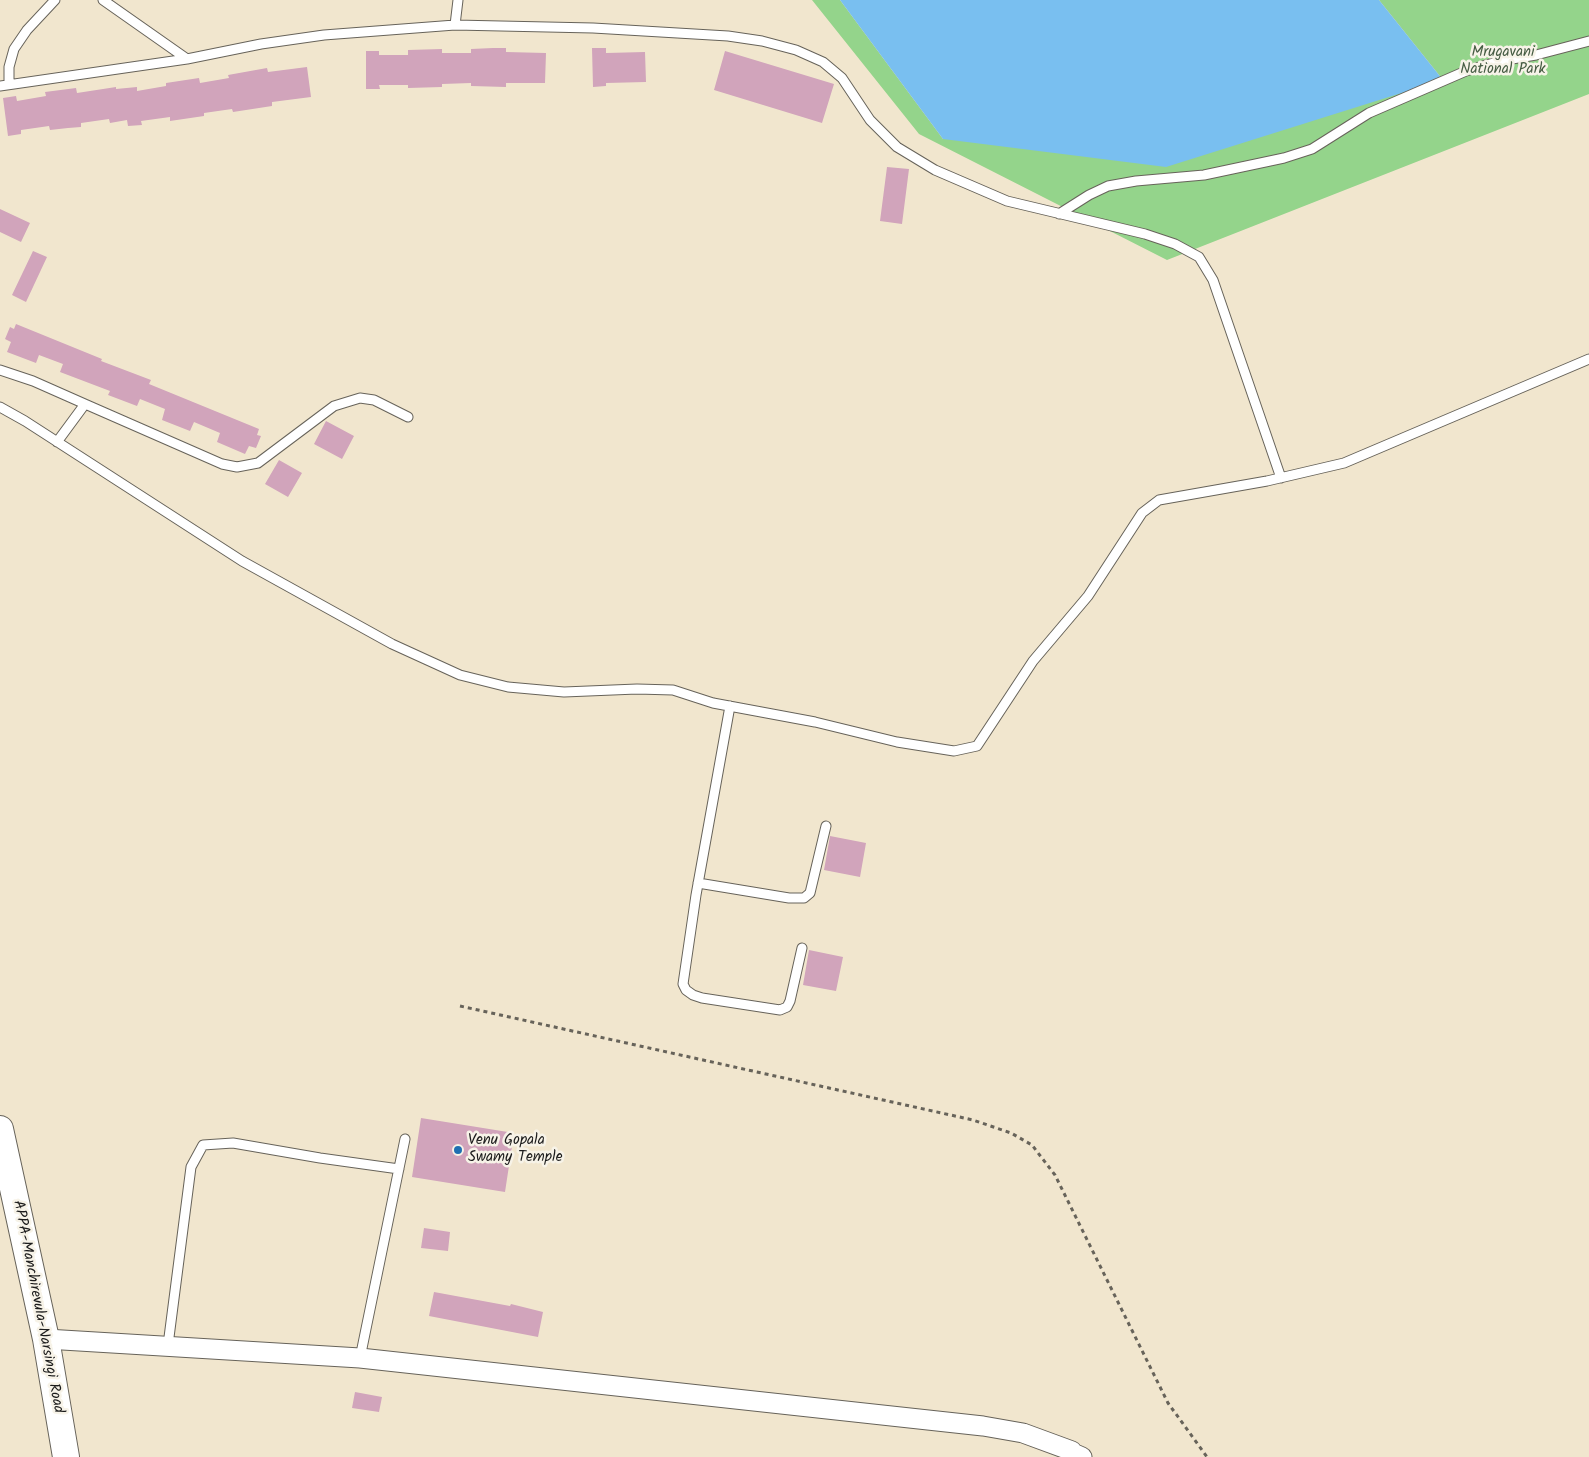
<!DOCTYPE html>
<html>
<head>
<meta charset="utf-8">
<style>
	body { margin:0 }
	canvas { display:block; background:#f1e6ce }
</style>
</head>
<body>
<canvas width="1589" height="1457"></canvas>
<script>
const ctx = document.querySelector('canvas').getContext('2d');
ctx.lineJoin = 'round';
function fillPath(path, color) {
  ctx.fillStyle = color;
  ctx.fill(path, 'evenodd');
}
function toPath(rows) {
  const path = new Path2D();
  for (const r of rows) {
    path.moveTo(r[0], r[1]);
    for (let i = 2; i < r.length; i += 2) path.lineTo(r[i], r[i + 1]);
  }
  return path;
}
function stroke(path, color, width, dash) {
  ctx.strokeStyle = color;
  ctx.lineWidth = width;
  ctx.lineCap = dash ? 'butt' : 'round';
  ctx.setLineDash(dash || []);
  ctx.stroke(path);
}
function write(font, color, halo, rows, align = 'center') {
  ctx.font = font + ' Kalam,sans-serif';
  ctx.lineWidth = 5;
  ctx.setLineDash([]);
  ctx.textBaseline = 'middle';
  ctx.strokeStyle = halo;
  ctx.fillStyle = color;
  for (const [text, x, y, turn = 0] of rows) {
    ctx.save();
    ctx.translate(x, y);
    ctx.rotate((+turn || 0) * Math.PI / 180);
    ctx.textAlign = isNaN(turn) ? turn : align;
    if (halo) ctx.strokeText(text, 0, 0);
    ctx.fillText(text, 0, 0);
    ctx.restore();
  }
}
const green = toPath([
	[812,0,840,0,943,139,1443,80,1379,0,1589,0,1589,94,1167,260,919,134]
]);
const water = toPath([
	[840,0,1379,0,1443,80,1166,167,943,139]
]);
const building = toPath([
	[493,48,506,48,506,52,546,53,545,83,506,83,506,87,471,86,471,83,442,84,442,87,408,88,408,85,379,85,380,89,366,89,366,51,379,51,379,55,408,55,408,50,442,49,442,53,471,53,471,49],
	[592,48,606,48,606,53,645,52,646,82,606,83,606,86,593,87],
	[725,51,834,84,822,123,714,90],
	[307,67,311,97,272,102,272,106,233,112,232,109,204,113,204,116,170,121,170,117,141,121,142,125,128,126,127,120,110,123,109,119,81,123,81,127,68,128,50,130,49,126,21,130,21,134,8,136,3,98,16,96,17,101,46,96,45,92,76,88,77,93,116,87,116,89,137,87,137,91,166,86,166,83,199,78,200,83,229,78,228,75,267,68,268,72],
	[887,167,909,169,902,224,880,221],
	[0,209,30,223,21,242,0,232],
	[33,251,47,257,26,302,12,295],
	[16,324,102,359,101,361,151,380,149,384,259,429,257,435,261,436,256,448,249,446,245,454,217,442,220,433,194,422,190,431,162,420,165,409,140,399,137,406,108,395,110,391,60,372,63,364,39,355,36,363,7,352,11,342,5,339,10,327,14,329],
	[326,421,354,436,342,459,314,444],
	[279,460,302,473,288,497,265,484],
	[830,836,866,843,860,877,824,870],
	[809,950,843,957,836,991,803,985],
	[421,1118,514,1133,505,1192,412,1177],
	[424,1228,450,1232,448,1251,421,1248],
	[434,1292,510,1306,511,1304,543,1312,538,1337,429,1316],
	[355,1392,382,1397,379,1412,352,1408]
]);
const path = toPath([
	[460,1006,973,1120,1011,1133,1032,1145,1055,1175,1168,1403,1207,1457]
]);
const service = toPath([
	[103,0,187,59],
	[455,25,458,0],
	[9,84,9,67,14,49,27,30,55,0],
	[0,86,187,59,261,44,324,35,455,25,593,28,728,36,762,41,796,50,823,62,842,78,870,120,897,147,935,170,1007,201,1145,234,1175,244,1199,257,1213,280,1281,478],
	[1059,214,1089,195,1108,186,1136,181,1204,175,1284,158,1312,149,1369,113,1466,71,1500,61,1536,55,1589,41],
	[0,370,33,381,85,404],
	[0,407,25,421,242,561,392,644,460,675,508,687,564,692,637,689,673,690,713,703,815,722,897,742,954,751,977,746,1033,661,1088,596,1142,513,1159,500,1267,481,1344,463,1589,359],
	[57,442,85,404,222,464,237,467,258,463,334,406,360,398,374,400,408,417],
	[730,706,696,895,683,984,686,990,693,995,702,998,780,1010,787,1007,790,1001,802,948],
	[698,883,789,898,804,898,810,893,826,826],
	[168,1345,191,1167,203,1145,233,1143,320,1158,399,1169],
	[360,1358,405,1139]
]);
const minor = toPath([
	[46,1339,360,1358,983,1426,1023,1433,1072,1451,1073,1453,1082,1457]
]);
const secondary = toPath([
	[0,1129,46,1339,66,1457]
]);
const markers = [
	[458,1150,5,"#1f6fb2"]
];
const parkNames = [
	["Mrugavani",1503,53],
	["National Park",1503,70]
];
const poiNames = [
	["Venu Gopala",468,1141],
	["Swamy Temple",468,1158]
];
const streetNames = [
	["APPA-Manchirevula-Narsingi Road",37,1307,79]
];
fillPath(green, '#94d48b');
fillPath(water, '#79bff0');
fillPath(building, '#d1a4bb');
stroke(service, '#67635a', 11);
stroke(minor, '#67635a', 21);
stroke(secondary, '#67635a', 28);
stroke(path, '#67635a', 3, [4, 4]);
stroke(service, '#fff', 9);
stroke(minor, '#fff', 19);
stroke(secondary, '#fff', 26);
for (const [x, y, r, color] of markers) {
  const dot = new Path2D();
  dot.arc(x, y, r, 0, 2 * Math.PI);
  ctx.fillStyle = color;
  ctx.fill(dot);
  stroke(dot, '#f7f3e8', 2);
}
write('15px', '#465c43', '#f7f3e8', parkNames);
write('15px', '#1c1c1c', '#f7f3e8', poiNames, 'left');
write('15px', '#1c1c1c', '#f7f3e8', streetNames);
</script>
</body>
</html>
